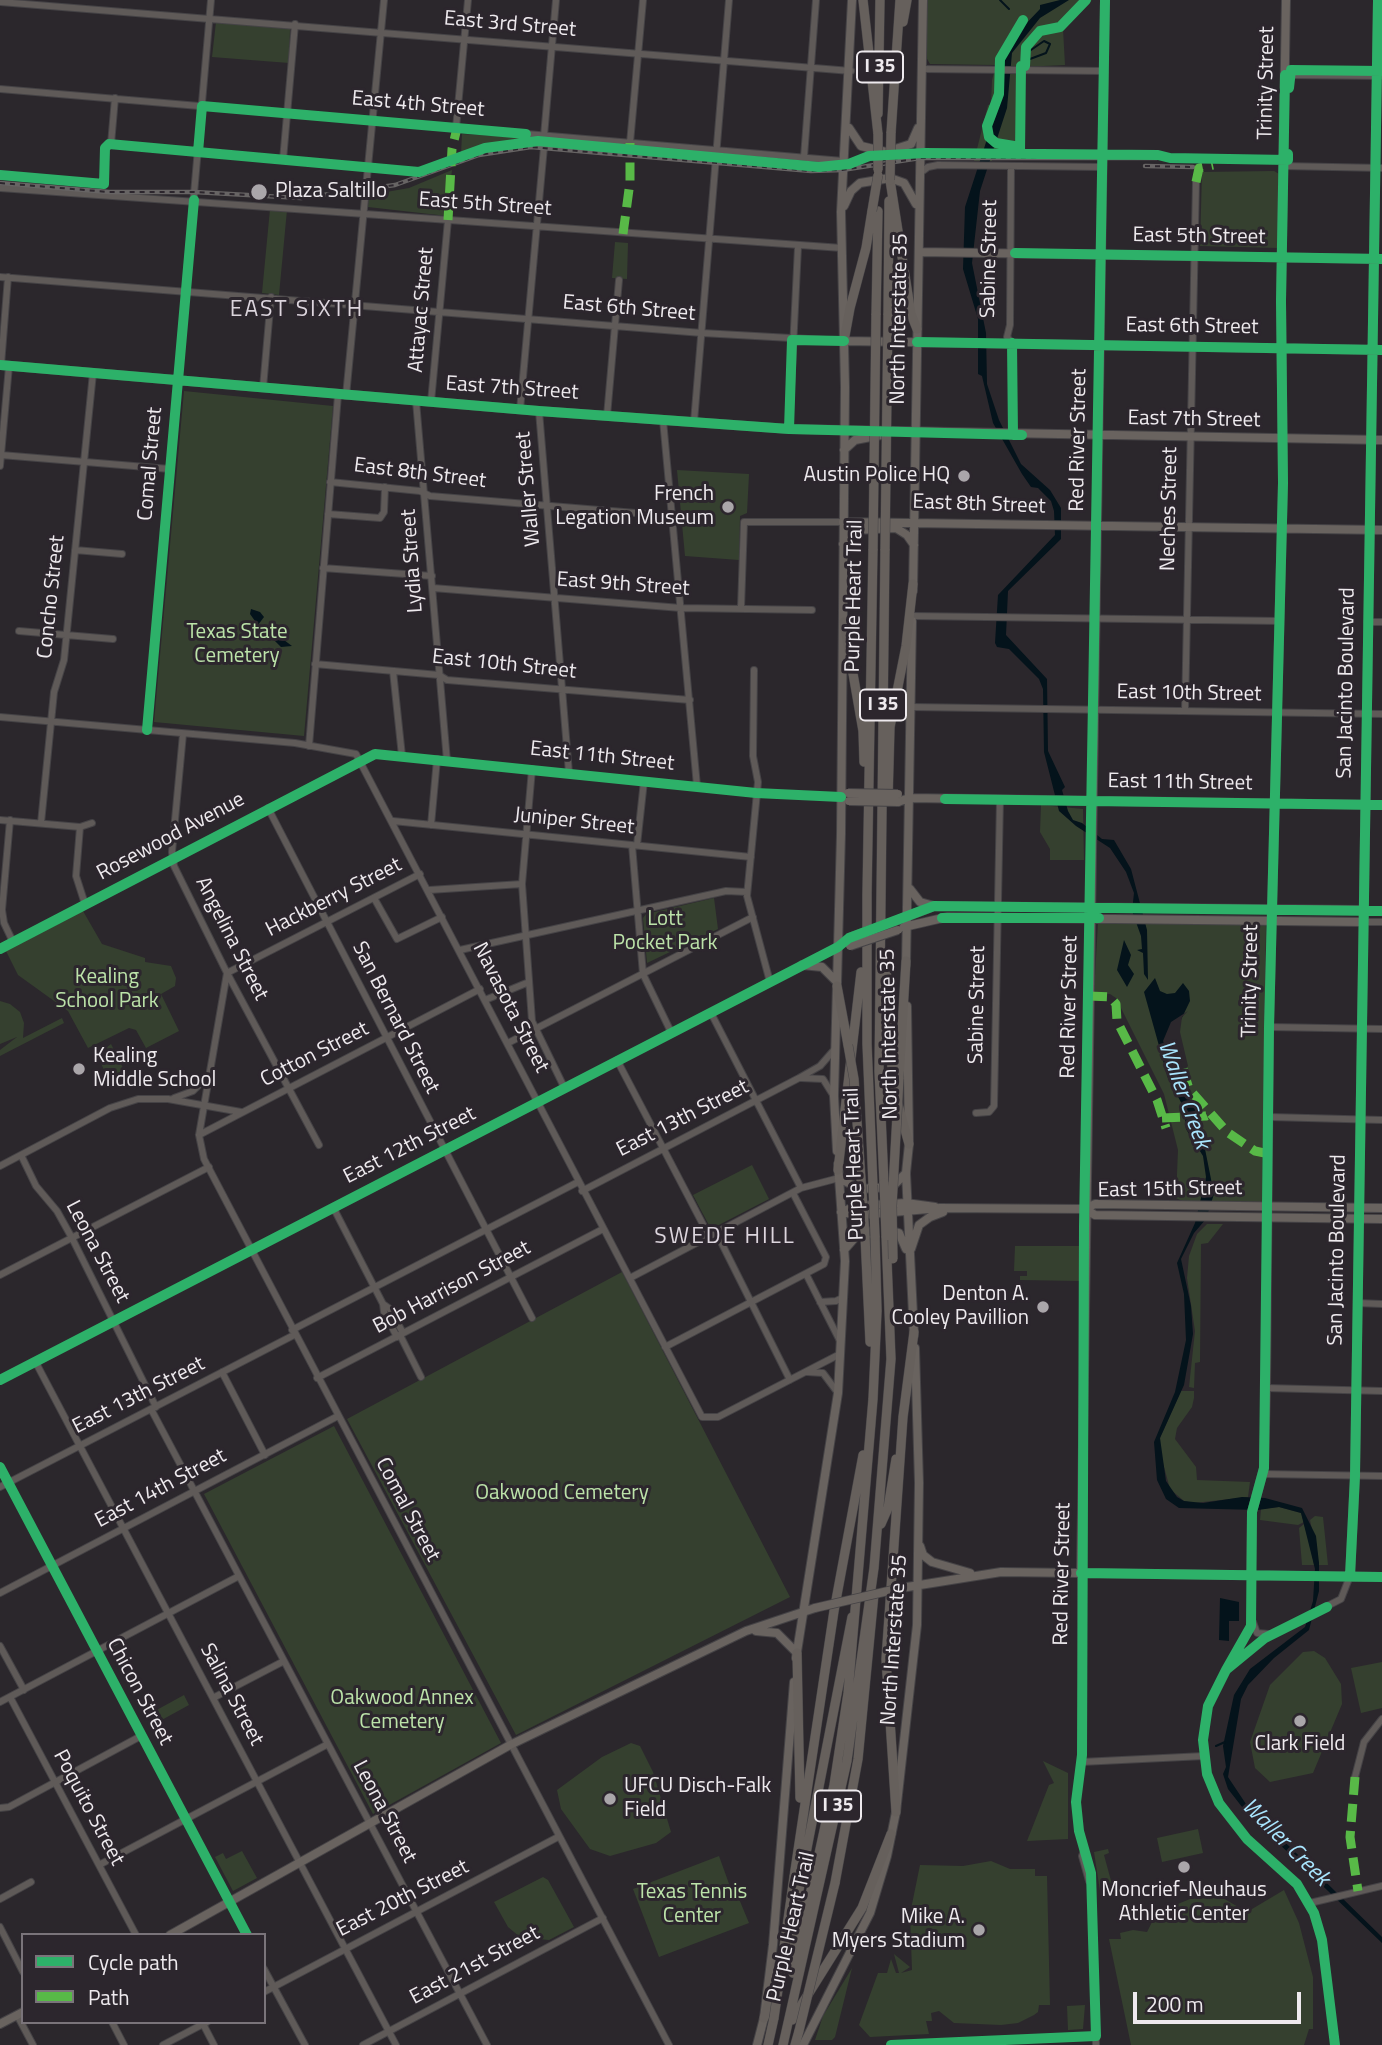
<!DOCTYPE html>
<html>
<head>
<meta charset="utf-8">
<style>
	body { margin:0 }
	#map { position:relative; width:1382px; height:2045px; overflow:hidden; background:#2b272c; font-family:"Titillium Web",sans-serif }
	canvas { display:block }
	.legend { position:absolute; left:21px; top:1933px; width:245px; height:91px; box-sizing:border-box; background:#2c262d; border:2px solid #7a747a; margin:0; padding:9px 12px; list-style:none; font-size:21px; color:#eeeaee }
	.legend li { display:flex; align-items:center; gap:14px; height:35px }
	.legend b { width:35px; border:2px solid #7a747a }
	.scale { position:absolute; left:1133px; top:1992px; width:168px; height:32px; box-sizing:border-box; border:4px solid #eeeaee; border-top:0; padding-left:9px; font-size:21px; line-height:24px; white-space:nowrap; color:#eeeaee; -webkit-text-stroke:5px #2c262d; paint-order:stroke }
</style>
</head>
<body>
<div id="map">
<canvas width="1382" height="2045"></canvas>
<ul class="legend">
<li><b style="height:9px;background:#2db169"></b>Cycle path</li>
<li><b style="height:9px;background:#58b947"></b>Path</li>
</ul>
<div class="scale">200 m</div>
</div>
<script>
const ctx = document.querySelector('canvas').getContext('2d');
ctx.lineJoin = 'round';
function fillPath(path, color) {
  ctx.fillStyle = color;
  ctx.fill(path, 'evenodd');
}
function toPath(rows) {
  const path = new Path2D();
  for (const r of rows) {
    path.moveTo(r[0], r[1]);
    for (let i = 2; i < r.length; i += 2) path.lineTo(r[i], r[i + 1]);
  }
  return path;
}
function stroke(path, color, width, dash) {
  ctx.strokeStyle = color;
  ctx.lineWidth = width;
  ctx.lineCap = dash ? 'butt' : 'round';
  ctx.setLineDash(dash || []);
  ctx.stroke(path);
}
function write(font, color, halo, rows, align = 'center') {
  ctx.font = font + ' "Titillium Web",sans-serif';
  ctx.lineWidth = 6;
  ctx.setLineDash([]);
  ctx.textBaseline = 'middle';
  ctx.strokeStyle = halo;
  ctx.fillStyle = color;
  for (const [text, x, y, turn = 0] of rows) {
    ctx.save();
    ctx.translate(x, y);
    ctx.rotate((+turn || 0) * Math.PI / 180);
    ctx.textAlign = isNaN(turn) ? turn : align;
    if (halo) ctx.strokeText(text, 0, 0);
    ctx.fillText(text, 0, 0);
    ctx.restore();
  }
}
const green = toPath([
	[927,0,1092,0,1063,29,1065,65,1023,67,1022,151,1000,151,999,155,993,155,992,161,974,161,988,105,991,105,992,80,996,65,930,64,926,57],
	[216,22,290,29,289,63,212,57],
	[462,134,533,138,534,139,500,143,461,154],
	[452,170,447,216,368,207,369,195,409,188],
	[1274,171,1281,175,1278,248,1200,246,1202,172],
	[270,209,287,210,279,295,262,293],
	[615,242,628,243,627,279,612,278],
	[184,391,333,406,304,736,154,722],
	[677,470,749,474,747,513,740,516,739,560,685,556],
	[1041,805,1083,809,1084,860,1050,860,1050,849,1040,832],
	[714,898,718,929,647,963,643,918,646,914],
	[83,911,102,944,145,958,145,962,171,966,176,978,175,986,161,994,179,1031,146,1048,136,1030,129,1028,88,1048,68,1011,18,975,6,951],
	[1098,923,1266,925,1262,1202,1182,1201,1176,1198,1178,1150,1164,1094,1116,998,1110,994,1094,993],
	[0,1001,10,1004,20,1012,24,1023,23,1038,62,1018,64,1023,0,1056,0,1050,17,1037,0,1044],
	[111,1044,124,1070,113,1076,110,1070,105,1072,97,1055],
	[752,1165,769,1199,711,1229,693,1195],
	[1207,1224,1223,1224,1208,1243,1201,1244,1200,1362,1195,1363,1194,1388,1189,1387,1195,1331,1187,1278,1189,1256,1197,1234],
	[1015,1246,1080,1246,1080,1281,1020,1280,1020,1276,1027,1276,1027,1271,1014,1271],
	[622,1272,790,1597,516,1735,347,1419],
	[1181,1391,1194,1391,1194,1398,1192,1407,1177,1428,1175,1439,1196,1467,1197,1480,1250,1482,1248,1497,1194,1503,1184,1501,1170,1489,1160,1452,1160,1438],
	[334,1426,501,1743,373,1814,204,1494],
	[1279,1507,1301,1513,1304,1522,1298,1525,1260,1520,1261,1509],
	[1315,1516,1323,1517,1328,1565,1319,1565,1310,1520],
	[1304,1524,1310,1541,1314,1565,1302,1565,1299,1528],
	[1314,1651,1325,1658,1341,1684,1342,1704,1313,1773,1270,1782,1255,1768,1250,1742,1270,1685,1303,1652],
	[1382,1662,1382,1708,1361,1713,1351,1668],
	[184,1695,189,1705,158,1722,153,1712],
	[631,1743,640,1746,653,1772,671,1832,656,1843,610,1856,590,1849,561,1809,557,1790,602,1757],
	[1043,1761,1068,1773,1068,1839,1027,1841,1049,1785,1054,1783],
	[1198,1829,1203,1853,1162,1862,1157,1838],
	[1108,1849,1109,1853,1104,1855,1113,1888,1100,1891,1094,1852],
	[242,1851,257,1878,233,1891,215,1857,223,1853,226,1859],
	[719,1856,733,1895,737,1894,749,1923,659,1957,633,1889],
	[991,1861,1010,1869,1035,1869,1035,1876,1047,1876,1050,2005,1039,2005,1038,2012,1034,2015,1018,2023,1001,2025,954,2023,939,2011,931,2013,932,2021,926,2021,929,2034,870,2037,859,2025,878,1973,887,1973,891,1959,896,1973,899,1973,894,1954,910,1967,901,1973,912,1970,910,1914,920,1865,963,1866],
	[543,1877,548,1880,574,1927,549,1940,520,1937,508,1927,494,1902],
	[1284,1890,1299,1923,1313,1977,1313,2029,1309,2029,1304,2045,1131,2045,1109,1939,1121,1939,1120,1933,1133,1930,1147,1932,1154,1918,1163,1910,1190,1899,1221,1897,1247,1912],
	[852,1968,835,2037,832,2040,815,2040,823,2016],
	[1085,2005,1083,2029,1068,2030,1067,2006]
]);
const water = toPath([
	[1060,0,1069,0,1040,18,1012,53,1007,108,980,191,972,263,986,333,987,384,999,420,1021,464,1050,490,1061,508,1061,539,1008,591,1006,635,1047,679,1048,751,1065,787,1062,790,1068,811,1073,820,1082,823,1102,839,1114,840,1131,869,1147,930,1148,980,1144,974,1143,953,1137,950,1142,949,1141,936,1132,911,1134,893,1126,872,1110,848,1076,826,1059,811,1044,752,1043,689,1039,679,1009,649,997,647,995,643,998,595,1055,535,1054,511,1051,501,1038,488,1031,487,1022,474,993,423,982,376,978,374,978,319,963,269,965,207,1001,96,1002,59,1019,31,1040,9,1040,5],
	[251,609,260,612,264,617,258,625,259,633,276,634,292,646,281,647,271,637,255,636,252,632,255,621,250,614],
	[1124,940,1131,955,1128,965,1134,974,1127,987,1117,970],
	[1155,978,1160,991,1167,994,1175,993,1183,983,1189,991,1190,1001,1178,1026,1181,1068,1188,1097,1198,1114,1214,1194,1206,1219,1194,1233,1181,1259,1191,1306,1193,1334,1184,1385,1160,1438,1166,1481,1177,1497,1184,1501,1203,1503,1242,1497,1265,1498,1302,1508,1316,1536,1319,1563,1319,1591,1309,1630,1274,1658,1248,1685,1241,1699,1228,1777,1246,1804,1382,1937,1382,1943,1246,1812,1228,1789,1223,1774,1226,1767,1223,1746,1234,1695,1250,1669,1305,1627,1313,1601,1315,1569,1301,1513,1279,1507,1258,1510,1179,1508,1166,1499,1157,1480,1154,1442,1175,1392,1186,1340,1184,1294,1177,1263,1195,1223,1206,1177,1203,1156,1186,1129,1184,1108,1168,1078,1144,992],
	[1220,1598,1239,1602,1239,1621,1229,1621,1229,1641,1219,1640]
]);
const pier = toPath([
	[1188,1011,1182,1017,1180,1032,1188,1066,1185,1070,1172,1063,1163,1041,1171,1022]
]);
const stream = toPath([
	[1000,0,1009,9],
	[1028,52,1044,41,1050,44,1046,53,1030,59],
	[1216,1746,1225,1742]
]);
const minor = toPath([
	[0,2,851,71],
	[922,69,1104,71],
	[1285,75,1382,76],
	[0,89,843,161],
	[456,128,468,0],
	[630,143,643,0],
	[111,144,115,98],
	[544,147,541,140,544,136,556,0],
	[804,157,816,0],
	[283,160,295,24],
	[1011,166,1010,325,1007,337,1012,343,1013,435],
	[1283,166,1382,168],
	[920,173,928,167,938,165,1102,167],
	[0,188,842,248],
	[0,277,702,333,844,341],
	[1,365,8,277],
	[263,388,271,297],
	[346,396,384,0],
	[416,401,447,761],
	[431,402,448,220],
	[520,410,544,147,547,142,544,136],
	[539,411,569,773],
	[607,416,619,280],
	[663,420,697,786],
	[694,422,729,0],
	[789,429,798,247],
	[1,455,170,469],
	[0,466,9,366],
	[330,482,420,491,430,496,672,516],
	[328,514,380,518,384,512,385,487],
	[75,550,122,554],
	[323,568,432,576],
	[433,588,681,608,812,610],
	[741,608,744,522,843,522],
	[912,616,1280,621],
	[1367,622,1382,622],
	[19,631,113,639],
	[315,664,439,675,447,680,690,700],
	[754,670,753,756,758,782,747,896,770,982],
	[393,671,402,756],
	[911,707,1382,714],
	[1185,711,1196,182],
	[0,717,295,743,356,754,702,1417,718,1417,840,1354],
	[147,730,211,0],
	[183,734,172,852,174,866,227,973,319,1145],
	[309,746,338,395],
	[532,769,522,884,532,1021,564,1087],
	[268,808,532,1318],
	[0,820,80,827,92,823],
	[10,820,2,910,4,923,13,942],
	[393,821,751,857],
	[41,823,54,692,64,660,93,373],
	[431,825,437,759],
	[80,827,76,876,85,904],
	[632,845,643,974,671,1032],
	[637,845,644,781],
	[429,890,522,884],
	[374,898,397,939,442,917],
	[1362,910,1382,911],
	[1362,922,1382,922],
	[0,949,375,754,756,793,841,797],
	[460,950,726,891,747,892],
	[227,973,199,1135,204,1159,669,2045],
	[227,973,420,874],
	[485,1000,529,982],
	[711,1013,801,1188],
	[1269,1027,1382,1029],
	[508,1043,753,917],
	[617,1060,709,1236],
	[801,1078,823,1079,833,1095],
	[174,1098,193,1091,208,1076],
	[976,1113,989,1112,994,1106,1000,799],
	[1270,1117,1382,1120],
	[199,1135,480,989],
	[21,1155,36,1186,57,1211,72,1238,156,1407],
	[0,1166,110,1108,138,1099,168,1099,241,1112],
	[582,1191,799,1078,820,1066,834,1050],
	[333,1207,383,1304,384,1312,397,1337],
	[716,1232,790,1380],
	[806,1274,840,1341],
	[0,1275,209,1167],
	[630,1278,801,1188,839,1178],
	[820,1302,836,1301,844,1297],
	[1357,1303,1382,1304],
	[383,1304,390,1309,403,1333],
	[292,1330,578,1182],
	[400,1335,421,1377],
	[665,1347,824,1264,826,1257,793,1193],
	[35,1361,396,2045],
	[222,1372,265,1455],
	[807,1372,823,1373,838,1393],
	[317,1378,603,1229],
	[0,1380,838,947],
	[1266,1388,1382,1391],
	[151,1409,487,2045],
	[0,1467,247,1935],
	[1263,1474,1382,1476],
	[0,1487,294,1335],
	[1081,1573,1082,1755,1076,1802,1079,1831,1091,1873,1096,2045],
	[0,1593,338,1416],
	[1253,1622,1257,1633,1269,1634],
	[0,1646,24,1690],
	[1233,1660,1251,1626,1251,1575],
	[10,1697,136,1935],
	[213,1698,284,1661],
	[0,1702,239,1576],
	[1081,1762,1204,1756],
	[1355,1777,1364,1742,1382,1719],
	[0,1808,9,1807,141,1736],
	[1084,1851,1082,1856,1089,1881],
	[99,1865,328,1744],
	[0,1899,31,1882],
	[1310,1903,1382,1886],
	[0,1927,23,1972],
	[264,1969,305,2045],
	[264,1992,558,1837],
	[17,2015,33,2045],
	[112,2022,124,2045],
	[202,2022,214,2045],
	[163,2045,207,2022],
	[363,2045,603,1918],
	[891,2045,1096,2036],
	[1335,2045,1322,1940,1314,1913,1297,1884,1247,1839,1219,1803,1207,1774,1203,1740,1208,1706,1226,1670,1265,1638,1341,1599,1350,1576]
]);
const major = toPath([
	[849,128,861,146,886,152,911,144,918,128],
	[844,206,851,191,860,183,890,178,904,183,916,204],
	[919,252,1382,259],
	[844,341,1382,350],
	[0,365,539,411,789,429,1382,440],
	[844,450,855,440,881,435],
	[843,522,1382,530],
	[843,544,856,530,896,528,907,535,914,545],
	[913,591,923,0],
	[898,802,909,798,1382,805],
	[910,889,920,902,934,906],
	[893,922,934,906,1362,910],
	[904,927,947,917,1362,922],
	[802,965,822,967,837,982],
	[906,965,912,621],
	[907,1006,909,1144,906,1173,914,1335],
	[837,1151,834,1096,841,834,845,387,841,212,852,0],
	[839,1178,860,1189,892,1187,906,1173],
	[1085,1209,1095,1215,1382,1219],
	[841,1212,858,1215,940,1208,1085,1209,1095,1204,1382,1208],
	[841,1212,857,1206,906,1203,935,1207],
	[888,1230,899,1233,906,1249],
	[911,1249,919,1225,930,1217,943,1212],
	[844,1250,858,1234,868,1231],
	[920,1546,923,1555,932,1562,970,1573],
	[1081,1573,1105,0],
	[1251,1575,1252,1512,1264,1468,1266,1388,1269,1027,1283,483,1281,301,1286,0],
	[1350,1576,1355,1476,1378,0],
	[901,1588,1001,1572,1382,1577],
	[756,1631,777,1633,797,1653],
	[796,1658,838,1393,845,1261,838,1164],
	[170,1935,510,1745,746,1631,815,1608],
	[0,2024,23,2012],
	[757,2045,764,2018,773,1945,794,1682],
	[803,2045,870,1913,887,1856,896,1812,917,1625,919,1483,915,1348]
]);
const highway = toPath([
	[863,0,878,134],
	[903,22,907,0],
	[878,114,880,0],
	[891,133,900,0],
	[890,180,911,314,917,329],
	[876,315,878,211],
	[888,315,889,201],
	[844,341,850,308,866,248,872,211],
	[844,622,863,731,864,762],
	[888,800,890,727,906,646,913,584],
	[886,967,893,1086,909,1144],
	[837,986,848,1045],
	[899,1079,906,961],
	[838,1170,861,972],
	[884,1183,879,1071,885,549],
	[873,1185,867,1044,867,894,873,549],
	[865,1236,870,1342],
	[881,1524,888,1508,896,1459],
	[797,1653,800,1798],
	[896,1812,886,1659,903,1417,914,1332],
	[794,1877,834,1611,863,1455],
	[801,1879,852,1617],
	[835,1883,858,1759,874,1594],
	[785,1960,803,1903],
	[793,1973,834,1785,848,1693,873,1399,877,1311,875,1236],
	[764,2018,776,1983],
	[792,2020,862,1908,891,1834],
	[768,2045,774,2018],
	[783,2045,847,1761,874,1568,891,1359,886,1236],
	[795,2045,799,2031]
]);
const rail = toPath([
	[1145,166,1193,167],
	[0,183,109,192,194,192,301,198,395,185,479,155,531,147,811,171,842,170,920,158,1157,158]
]);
const majorBridge = toPath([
	[848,793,898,794],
	[849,801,898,802],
	[849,938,893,922],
	[850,946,898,930],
	[815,1608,901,1588]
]);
const highwayBridge = toPath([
	[878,170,878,134],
	[890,180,891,133],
	[872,211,878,175],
	[873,549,876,315],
	[885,549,888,315],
	[848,1045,854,1079,865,1236],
	[884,1183,886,1236],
	[873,1185,875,1236],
	[893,1259,892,1206,899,1079],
	[794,1917,801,1879],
	[774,2018,794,1877],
	[799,2031,835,1883]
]);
const quiet = toPath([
	[1196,182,1199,168,1213,165],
	[448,220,452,149,457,128],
	[623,234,630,182,630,143],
	[1089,996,1110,997,1116,1004,1117,1021,1157,1100,1166,1128],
	[1183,1069,1189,1089,1227,1132,1255,1151,1269,1154],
	[1162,1118,1206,1116,1213,1113],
	[1355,1777,1350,1837,1358,1891]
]);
const cycleway = toPath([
	[1289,88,1291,70,1382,71],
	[1014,146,996,143,989,137,987,126,999,94,1000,59,1023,20],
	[198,152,202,106,526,134],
	[1020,153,1021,66,1025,66,1026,47,1040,31,1060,27,1086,0],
	[0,175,104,184,105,148,109,144,419,172,485,148,538,141,819,167,849,164,869,156,925,153,1158,155,1170,158,1288,160,1288,154],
	[1015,253,1382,259],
	[917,342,1382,350],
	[1012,343,1013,435],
	[0,365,539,411,789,429,1022,435],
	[789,429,792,340,844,341],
	[147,730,194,200],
	[945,799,1382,805],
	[942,918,1099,918],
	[0,949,375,754,756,793,841,797],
	[0,1380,838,947,849,938,934,906,1382,911],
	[0,1467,247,1935],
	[1081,1573,1382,1577],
	[1350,1576,1355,1476,1378,0],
	[1327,1607,1265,1638,1226,1670,1208,1706,1203,1740,1207,1774,1219,1803,1247,1839,1297,1884,1314,1913,1322,1940,1335,2045],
	[1226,1670,1251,1626,1252,1512,1264,1468,1269,1027,1283,483,1281,301,1285,75],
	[891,2045,1096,2036,1091,1873,1079,1831,1076,1802,1082,1755,1084,1226,1105,0]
]);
const markers = [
	[259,192,9,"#aaa6aa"],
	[964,476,7,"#aaa6aa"],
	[728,507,7,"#aaa6aa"],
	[79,1069,7,"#aaa6aa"],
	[1043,1307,7,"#aaa6aa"],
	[1300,1721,7,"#aaa6aa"],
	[610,1799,7,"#aaa6aa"],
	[1184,1867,7,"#aaa6aa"],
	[979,1930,7,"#aaa6aa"]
];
const shields = [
	[880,67,46],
	[883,705,46],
	[838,1806,46]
];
const shieldNames = [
	["I 35",880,67],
	["I 35",883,705],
	["I 35",838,1806]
];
const streetNames = [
	["East 3rd Street",510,25,5],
	["Trinity Street",1267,83,-89],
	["East 4th Street",418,105,5],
	["East 5th Street",485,205,4],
	["East 5th Street",1199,237,1],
	["Sabine Street",990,259,-89],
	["East 6th Street",629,309,5],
	["Attayac Street",422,310,-85],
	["North Interstate 35",900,319,-89],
	["East 6th Street",1192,327,1],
	["East 7th Street",512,389,4],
	["East 7th Street",1194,420,1],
	["Red River Street",1079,440,-89],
	["Comal Street",151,464,-85],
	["East 8th Street",420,474,7],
	["Waller Street",529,489,-95],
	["East 8th Street",979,505,2],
	["Neches Street",1170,509,-89],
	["Lydia Street",413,561,-94],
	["East 9th Street",623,585,4],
	["Purple Heart Trail",855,596,-89],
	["Concho Street",52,597,-84],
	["East 10th Street",504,665,6],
	["San Jacinto Boulevard",1347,683,-89],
	["East 10th Street",1189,694,1],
	["East 11th Street",602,757,6],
	["East 11th Street",1180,783,1],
	["Juniper Street",574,822,6],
	["Rosewood Avenue",171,837,-28],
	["Hackberry Street",334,898,-27],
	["Angelina Street",231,939,63],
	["Trinity Street",1251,981,-89],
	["Sabine Street",978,1005,-89],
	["Red River Street",1070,1007,-89],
	["Navasota Street",510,1008,63],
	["San Bernard Street",395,1018,63],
	["North Interstate 35",890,1034,-91],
	["Cotton Street",315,1055,-27],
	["East 13th Street",683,1119,-27],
	["East 12th Street",410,1146,-27],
	["Purple Heart Trail",855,1164,-92],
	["East 15th Street",1170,1190,-1],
	["San Jacinto Boulevard",1338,1250,-89],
	["Leona Street",97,1252,62],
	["Bob Harrison Street",452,1288,-28],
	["East 13th Street",139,1396,-27],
	["East 14th Street",161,1489,-28],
	["Comal Street",407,1510,62],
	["Red River Street",1063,1574,-89],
	["North Interstate 35",895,1640,-86],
	["Chicon Street",139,1692,62],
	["Salina Street",231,1695,62],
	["Poquito Street",88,1808,62],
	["Leona Street",384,1812,62],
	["East 20th Street",403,1899,-27],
	["Purple Heart Trail",792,1927,-77],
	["East 21st Street",475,1966,-28]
];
const poiNames = [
	["Plaza Saltillo",275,192,"left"],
	["Austin Police HQ",950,476],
	["French",714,495],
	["Legation Museum",714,519],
	["Kealing",93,1057,"left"],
	["Middle School",93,1081,"left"],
	["Denton A.",1029,1295],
	["Cooley Pavillion",1029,1319],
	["Clark Field",1300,1745,"center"],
	["UFCU Disch-Falk",624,1787,"left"],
	["Field",624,1811,"left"],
	["Moncrief-Neuhaus",1184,1891,"center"],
	["Athletic Center",1184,1915,"center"],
	["Mike A.",965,1918],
	["Myers Stadium",965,1942]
];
const parkNames = [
	["Texas State",237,633],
	["Cemetery",237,657],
	["Lott",665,920],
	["Pocket Park",665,944],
	["Kealing",107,978],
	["School Park",107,1002],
	["Oakwood Cemetery",562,1494],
	["Oakwood Annex",402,1699],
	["Cemetery",402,1723],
	["Texas Tennis",692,1893],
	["Center",692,1917]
];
const neighbourhoodNames = [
	["EAST SIXTH",297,310],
	["SWEDE HILL",725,1237]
];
const waterNames = [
	["Waller Creek",1183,1095,70],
	["Waller Creek",1285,1843,45]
];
fillPath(green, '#35402f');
fillPath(water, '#04131b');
fillPath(pier, '#2b272c');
stroke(stream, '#04131b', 2);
stroke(minor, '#454346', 8);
stroke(major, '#454346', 10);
stroke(highway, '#454346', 10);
stroke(minor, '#5f5a58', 6);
stroke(major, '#69635f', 8);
stroke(highway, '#66605c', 9);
stroke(rail, '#676464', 4.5);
stroke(rail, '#2c262d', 2, [5]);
stroke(majorBridge, '#454346', 10, []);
stroke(highwayBridge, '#454346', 10, []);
stroke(majorBridge, '#69635f', 8);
stroke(highwayBridge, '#66605c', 9);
stroke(quiet, '#58b947', 9, [18, 9]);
stroke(cycleway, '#2db169', 10);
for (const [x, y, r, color] of markers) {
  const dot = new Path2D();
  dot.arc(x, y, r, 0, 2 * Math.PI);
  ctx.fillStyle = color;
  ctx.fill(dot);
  stroke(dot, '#2c262d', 2.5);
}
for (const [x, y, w] of shields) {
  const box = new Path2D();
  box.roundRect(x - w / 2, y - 15.5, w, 31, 5);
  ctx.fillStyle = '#2c262d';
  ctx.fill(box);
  stroke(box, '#eeeaee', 2);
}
write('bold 19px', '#eeeaee', null, shieldNames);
write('21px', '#eeeaee', '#2c262d', streetNames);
write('21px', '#eeeaee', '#2c262d', poiNames, 'right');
write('21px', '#bce3a9', '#2c262d', parkNames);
ctx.letterSpacing = '2px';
write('23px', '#dcd5dd', '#2c262d', neighbourhoodNames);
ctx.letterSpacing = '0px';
write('italic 23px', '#a9e5fe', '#2c262d', waterNames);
</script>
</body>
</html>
